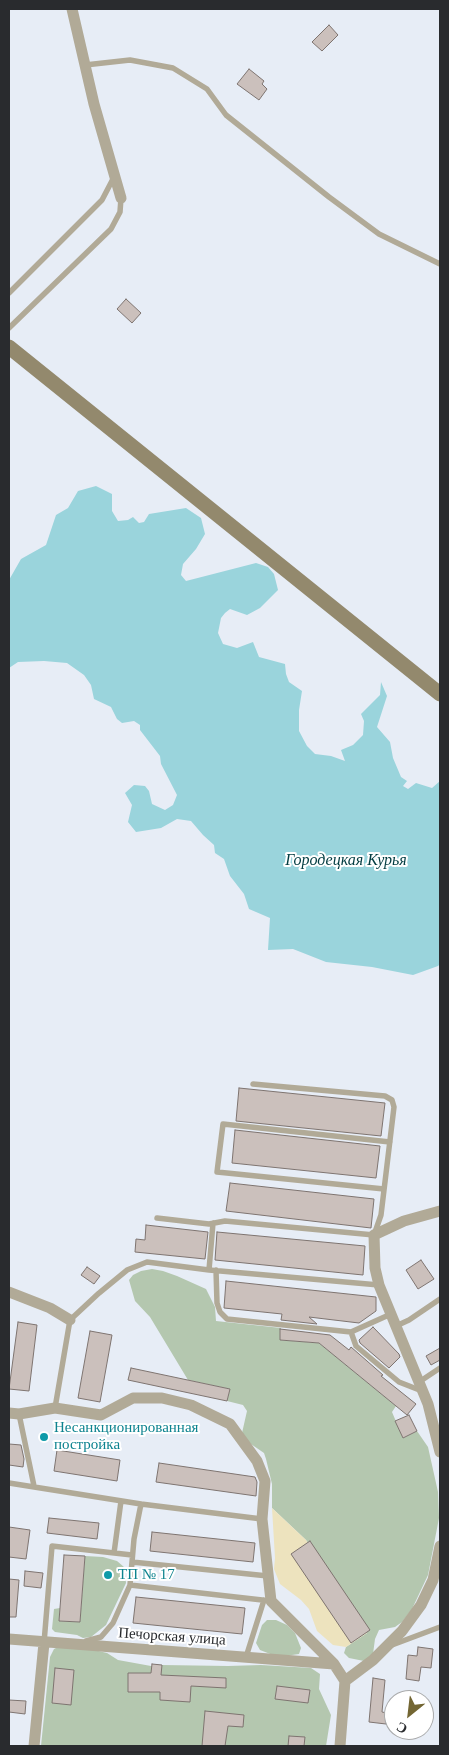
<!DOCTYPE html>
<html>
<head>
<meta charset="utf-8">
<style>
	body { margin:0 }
	#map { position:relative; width:449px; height:1755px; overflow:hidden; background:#e7edf6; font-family:Georgia,serif }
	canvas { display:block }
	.frame { position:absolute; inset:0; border:10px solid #292b2e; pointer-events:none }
	.north { position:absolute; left:384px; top:1690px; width:50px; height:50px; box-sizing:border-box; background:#fff; border:1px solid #a9aaab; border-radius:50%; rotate:209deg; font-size:14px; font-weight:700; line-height:20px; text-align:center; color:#292b2e }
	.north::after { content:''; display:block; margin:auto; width:18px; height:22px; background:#736633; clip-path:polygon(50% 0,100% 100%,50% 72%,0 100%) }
</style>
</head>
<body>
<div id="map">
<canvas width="449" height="1755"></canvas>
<div class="frame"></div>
<div class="north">С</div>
</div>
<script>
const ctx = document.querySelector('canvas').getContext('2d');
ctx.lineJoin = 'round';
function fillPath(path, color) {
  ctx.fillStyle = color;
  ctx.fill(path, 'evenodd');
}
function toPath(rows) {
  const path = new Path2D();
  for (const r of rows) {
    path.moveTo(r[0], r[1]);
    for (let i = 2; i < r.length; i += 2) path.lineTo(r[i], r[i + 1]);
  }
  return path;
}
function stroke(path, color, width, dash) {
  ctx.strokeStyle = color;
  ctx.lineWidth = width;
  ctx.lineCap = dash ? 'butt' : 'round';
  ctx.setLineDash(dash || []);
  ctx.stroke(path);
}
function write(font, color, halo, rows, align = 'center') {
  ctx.font = font + ' Georgia,serif';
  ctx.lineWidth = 4;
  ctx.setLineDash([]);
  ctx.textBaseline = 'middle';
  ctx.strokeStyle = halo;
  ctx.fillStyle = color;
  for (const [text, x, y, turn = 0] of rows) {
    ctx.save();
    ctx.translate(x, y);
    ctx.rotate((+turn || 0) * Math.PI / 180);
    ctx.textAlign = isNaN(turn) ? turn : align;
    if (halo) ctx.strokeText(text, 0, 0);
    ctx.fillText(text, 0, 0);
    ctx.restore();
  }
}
const green = toPath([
	[152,1269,163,1271,177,1276,206,1289,215,1307,216,1321,281,1328,280,1340,319,1343,396,1406,392,1412,403,1438,417,1431,428,1447,438,1492,439,1518,428,1575,412,1609,402,1622,395,1627,379,1630,375,1639,373,1654,364,1661,349,1658,344,1653,346,1647,367,1633,306,1540,272,1508,272,1484,266,1459,264,1453,248,1442,242,1433,247,1411,243,1405,227,1401,230,1389,188,1380,150,1317,135,1301,129,1280,133,1275,141,1271],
	[85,1556,103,1557,117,1561,124,1567,126,1583,106,1625,91,1637,83,1638,77,1635,55,1632,52,1629,54,1609,60,1608,59,1621,80,1622],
	[267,1620,276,1620,287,1625,295,1633,301,1648,299,1654,278,1657,260,1650,256,1643,262,1625],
	[60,1646,90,1649,107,1653,118,1660,151,1666,162,1665,228,1666,261,1665,311,1668,320,1674,319,1689,331,1715,326,1746,41,1746,50,1657,54,1649]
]);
const sand = toPath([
	[272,1508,306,1540,367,1633,346,1647,333,1645,317,1631,309,1609,301,1600,280,1584,274,1569,275,1558]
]);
const water = toPath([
	[96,486,112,494,112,511,118,521,128,520,133,517,139,523,144,522,149,514,186,508,201,518,205,534,196,549,183,564,181,575,186,581,256,563,268,567,274,574,278,590,260,608,247,615,230,609,225,613,221,618,218,633,223,644,237,648,253,642,259,657,285,664,286,674,289,682,302,691,299,710,299,731,307,746,315,754,331,756,345,761,341,750,353,745,363,735,364,721,361,714,380,695,381,682,387,696,377,727,390,742,393,758,401,777,407,781,403,786,408,789,416,783,432,788,440,781,440,964,438,966,413,975,372,967,326,962,293,949,268,950,270,918,249,909,244,894,230,876,224,859,215,853,214,845,203,835,191,821,177,819,161,828,136,832,128,822,132,805,125,793,134,785,145,786,149,791,152,804,165,810,173,805,177,795,161,764,160,756,140,730,140,725,134,721,122,723,117,719,111,707,94,699,91,685,84,675,67,663,44,661,18,662,9,668,9,580,21,559,46,545,56,515,68,508,78,491]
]);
const building = toPath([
	[329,25,338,35,322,51,312,42,329,25],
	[249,69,264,81,262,84,267,89,259,100,237,84,249,69],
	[126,299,141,313,132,323,117,309,126,299],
	[239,1088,385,1103,381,1136,236,1121,239,1088],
	[235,1130,380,1146,376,1178,232,1163,235,1130],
	[230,1183,374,1199,371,1228,226,1211,230,1183],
	[146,1225,208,1232,205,1259,135,1252,136,1239,145,1240,146,1225],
	[217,1232,365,1246,363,1275,215,1260,217,1232],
	[421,1260,434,1279,418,1289,406,1270,421,1260],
	[87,1267,100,1276,94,1284,81,1275,87,1267],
	[226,1281,376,1297,376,1311,359,1323,309,1317,317,1324,281,1320,282,1314,224,1308,226,1281],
	[18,1322,37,1325,29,1391,9,1389,18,1322],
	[373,1327,399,1354,400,1357,389,1368,360,1343,359,1340,373,1327],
	[280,1329,330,1335,349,1350,351,1347,383,1375,381,1376,416,1404,407,1415,319,1343,280,1340,280,1329],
	[90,1331,112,1335,100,1402,78,1398,90,1331],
	[440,1348,440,1360,431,1365,426,1356,440,1348],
	[131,1368,230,1389,227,1401,128,1380,131,1368],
	[409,1415,417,1431,403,1438,395,1421,409,1415],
	[9,1444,21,1445,24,1459,23,1467,9,1465,9,1444],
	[57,1450,120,1460,117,1481,54,1471,57,1450],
	[159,1463,255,1477,257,1482,256,1496,156,1482,159,1463],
	[49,1518,99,1523,97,1539,47,1533,49,1518],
	[9,1527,30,1530,26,1559,9,1557,9,1527],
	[152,1532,255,1543,253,1562,150,1551,152,1532],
	[310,1541,370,1630,351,1643,291,1554,310,1541],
	[64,1555,85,1556,80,1622,59,1621,64,1555],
	[25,1571,43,1573,41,1588,24,1586,25,1571],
	[9,1579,19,1580,16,1617,9,1617,9,1579],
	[136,1597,245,1608,242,1634,133,1623,136,1597],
	[418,1647,433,1649,431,1668,421,1667,419,1681,406,1679,408,1655,417,1656,418,1647],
	[152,1664,162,1665,161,1675,226,1678,226,1688,191,1686,190,1702,160,1700,160,1692,128,1692,128,1673,151,1673,152,1664],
	[55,1668,74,1670,71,1705,52,1703,55,1668],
	[373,1678,385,1680,382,1712,387,1713,386,1724,369,1722,373,1678],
	[277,1686,310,1690,308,1703,275,1699,277,1686],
	[9,1700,26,1701,25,1714,9,1712,9,1700],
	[205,1711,244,1715,243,1727,228,1726,225,1746,202,1746,205,1711],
	[289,1736,305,1737,304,1746,288,1746,289,1736]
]);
const service = toPath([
	[85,65,130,60,173,68,207,89,226,115,329,197,379,234,440,264],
	[9,293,102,200,114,177],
	[9,328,111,229,120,212,121,198],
	[384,1189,217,1172,223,1124,390,1142],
	[157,1218,209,1224,225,1221,374,1235,381,1215,394,1107,392,1100,385,1096,253,1084],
	[213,1223,209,1270,379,1285],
	[216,1270,217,1303,220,1312,227,1319,351,1332,391,1314],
	[396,1326,409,1320,440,1299],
	[351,1332,356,1346,399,1382,422,1391],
	[419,1382,440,1368],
	[55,1408,70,1320,99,1293,127,1270,147,1262,209,1270],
	[19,1414,34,1486],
	[9,1483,141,1504,262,1519],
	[141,1504,134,1539,130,1585,271,1601],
	[114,1553,121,1501],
	[132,1562,268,1576],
	[86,1641,101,1637,113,1623,130,1585],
	[44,1643,52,1546,132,1555],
	[392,1645,440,1627],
	[246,1657,264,1600]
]);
const minor = toPath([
	[72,9,94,104,121,198],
	[440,1211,404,1221,374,1235,375,1268,379,1285,428,1404,440,1452],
	[9,1292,50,1308,70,1320],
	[9,1413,19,1414,55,1408,101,1415,133,1398,162,1398,191,1405,230,1424,257,1461,265,1481,262,1519,271,1601,334,1664,345,1681,340,1746],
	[9,1639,334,1664],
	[345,1681,373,1660,402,1631,421,1605,433,1580,440,1546],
	[34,1746,44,1643]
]);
const secondary = toPath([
	[9,347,440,694]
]);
const markers = [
	[44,1437,5,"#0f9aa8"],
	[108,1575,5,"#0f9aa8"]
];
const cultureNames = [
	["Несанкционированная",54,1428],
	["постройка",54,1445],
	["ТП № 17",118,1575]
];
const streetNames = [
	["Печорская улица",172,1637,4]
];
const waterNames = [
	["Городецкая Курья",346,861]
];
fillPath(green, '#b4c7af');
fillPath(sand, '#ede3be');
fillPath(water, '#9ad4dc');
fillPath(building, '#cbc0bc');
stroke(building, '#7e7470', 1);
stroke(service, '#b1aa97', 5.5);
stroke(minor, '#b1aa97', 11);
stroke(secondary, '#93896d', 15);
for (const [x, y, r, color] of markers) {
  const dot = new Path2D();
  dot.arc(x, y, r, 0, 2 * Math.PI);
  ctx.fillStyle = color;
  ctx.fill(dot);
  stroke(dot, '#fff', 2);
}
write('15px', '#0d838f', '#fff', cultureNames, 'left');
write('15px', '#292b2e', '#fff', streetNames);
write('italic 16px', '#023c41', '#fff', waterNames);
</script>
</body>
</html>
